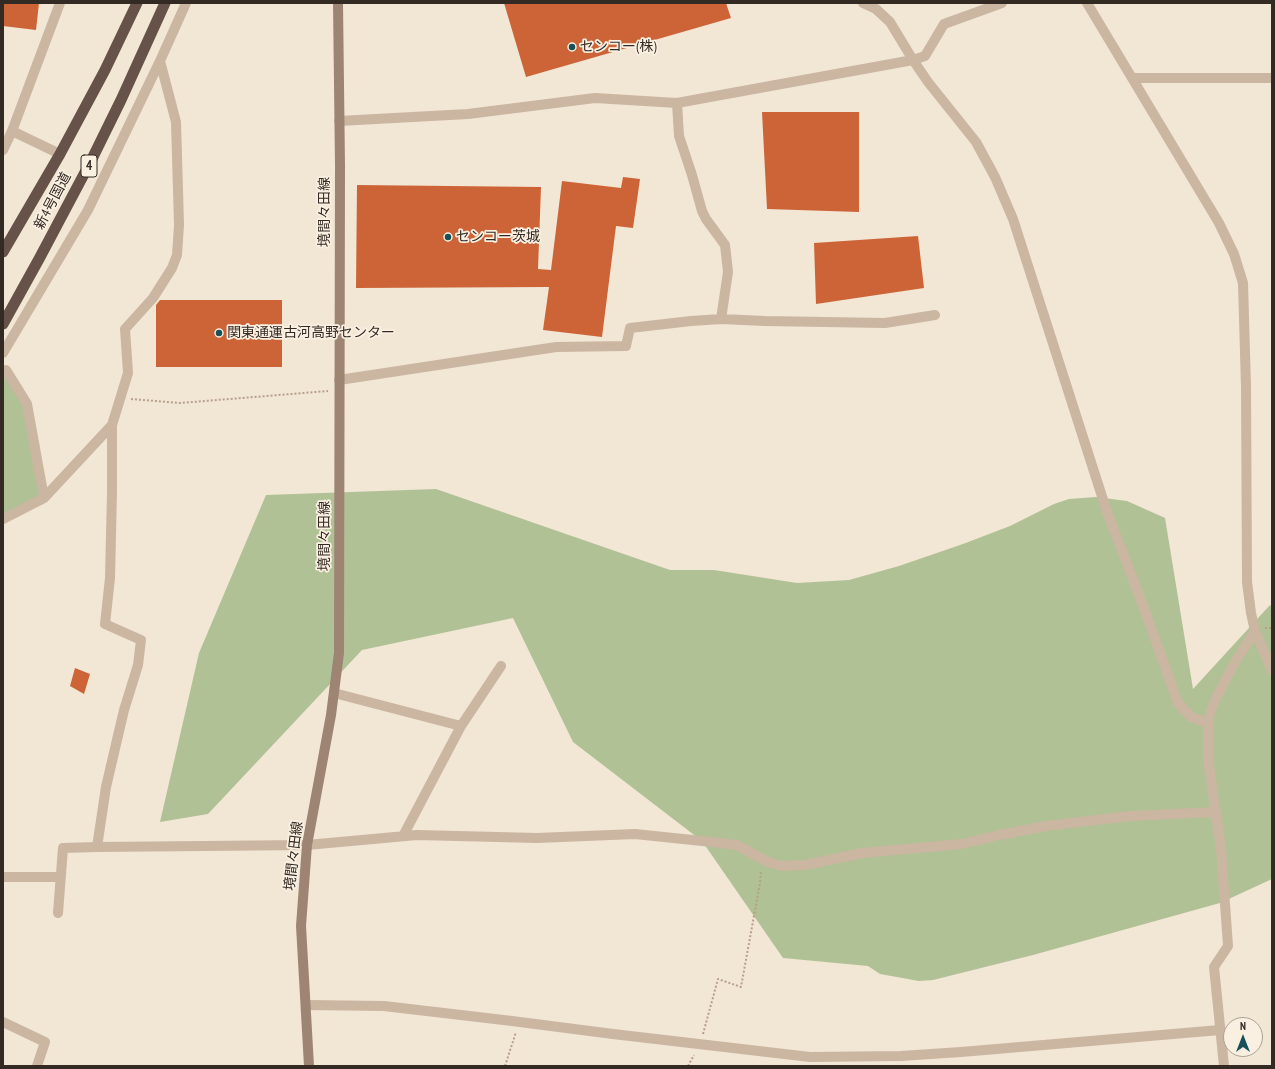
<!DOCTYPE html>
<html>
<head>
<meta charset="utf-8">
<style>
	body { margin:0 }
	#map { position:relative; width:1275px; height:1069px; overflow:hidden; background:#f2e6d5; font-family:"PT Sans Narrow",sans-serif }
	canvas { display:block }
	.frame { position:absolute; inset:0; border:4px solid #342a24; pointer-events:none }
	.north { position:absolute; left:1223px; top:1017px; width:40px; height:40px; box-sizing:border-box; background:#faf0e1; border:1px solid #aba195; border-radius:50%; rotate:0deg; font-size:11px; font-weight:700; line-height:16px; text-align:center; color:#342a24 }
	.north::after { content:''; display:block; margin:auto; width:14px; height:18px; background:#185057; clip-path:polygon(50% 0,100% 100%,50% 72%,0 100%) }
</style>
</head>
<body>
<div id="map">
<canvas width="1275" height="1069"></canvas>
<div class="frame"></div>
<div class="north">N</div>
</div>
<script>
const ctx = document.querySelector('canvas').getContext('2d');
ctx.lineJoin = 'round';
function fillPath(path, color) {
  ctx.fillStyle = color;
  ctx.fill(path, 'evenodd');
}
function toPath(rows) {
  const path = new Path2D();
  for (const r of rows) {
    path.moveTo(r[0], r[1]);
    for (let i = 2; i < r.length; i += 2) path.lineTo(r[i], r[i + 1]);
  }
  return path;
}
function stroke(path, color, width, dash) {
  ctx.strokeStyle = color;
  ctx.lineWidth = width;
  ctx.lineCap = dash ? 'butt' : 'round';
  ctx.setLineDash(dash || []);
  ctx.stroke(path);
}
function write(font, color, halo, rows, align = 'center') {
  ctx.font = font + ' "PT Sans Narrow","Noto Sans JP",sans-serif';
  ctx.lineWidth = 3.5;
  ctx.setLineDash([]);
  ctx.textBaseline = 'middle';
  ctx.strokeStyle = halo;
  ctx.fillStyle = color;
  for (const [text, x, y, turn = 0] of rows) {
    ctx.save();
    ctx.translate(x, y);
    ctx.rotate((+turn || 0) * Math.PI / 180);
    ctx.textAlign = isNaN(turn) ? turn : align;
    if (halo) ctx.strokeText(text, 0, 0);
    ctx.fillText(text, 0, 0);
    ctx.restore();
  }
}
const green = toPath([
	[3,375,27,404,44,498,3,519],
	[436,489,670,570,714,570,797,583,849,580,899,566,963,544,1010,526,1054,504,1069,499,1096,497,1127,501,1165,518,1193,689,1270,605,1272,607,1272,879,1220,903,1033,955,933,980,919,981,880,974,868,966,783,958,702,841,573,742,513,618,362,650,208,814,160,822,199,653,266,495]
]);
const building = toPath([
	[3,3,39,3,36,30,3,26],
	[504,3,726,3,731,18,526,77],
	[762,112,859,112,859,212,767,209],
	[623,177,640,179,633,228,616,226,602,337,543,330,549,287,356,288,357,185,541,187,538,269,551,270,562,181,621,188],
	[918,236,924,288,816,304,814,243],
	[160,300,282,300,282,367,156,367,156,305],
	[75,668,90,674,84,694,70,686]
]);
const path = toPath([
	[131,399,180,403,328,391],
	[1265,628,1272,628],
	[703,1034,718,979,741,987,760,883,761,870],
	[505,1066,516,1032],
	[688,1066,694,1055]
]);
const minor = toPath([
	[863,3,876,9,890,22,913,60,928,82,976,142,995,177,1013,219,1107,512,1144,608,1178,703,1191,717,1208,723],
	[1133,78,1272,78],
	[677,103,679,136,692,175,702,211,706,219,725,245,728,272,721,319],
	[339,121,468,114,595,98,677,103,913,60,925,56,944,24,1002,3],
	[12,131,60,154],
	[3,150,12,131,60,3],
	[3,353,88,210,160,61],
	[6,370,27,404,44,498],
	[339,380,556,347,626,346,630,328,691,321,721,319,765,321,885,323,935,315],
	[3,519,44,498,112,425],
	[334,693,461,726,403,836],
	[461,726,501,666],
	[97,847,106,787,124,710,138,665,141,640,105,624,110,578,112,492,112,425,128,373,125,329,153,298,172,268,177,255,179,225,176,122,160,61,186,3],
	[3,877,61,877],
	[58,913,63,848,97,847,307,845,417,835,537,838,635,834,702,841,737,845,768,862,782,866,806,865,862,853,962,844,999,835,1046,826,1130,816,1215,812],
	[306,1005,384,1006,512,1021,613,1034,810,1057,901,1056,961,1052,1220,1030],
	[3,1022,45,1042,37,1066],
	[1224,1066,1214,967,1228,946,1221,848,1208,760,1208,723,1210,713,1215,700,1235,662,1255,631]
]);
const tertiary = toPath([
	[1087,3,1219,223,1234,254,1243,283,1246,387,1247,582,1251,613,1255,631,1272,670]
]);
const secondary = toPath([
	[309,1066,301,926,307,845,331,715,339,653,340,166,338,3]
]);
const trunk = toPath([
	[3,252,60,154,105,70,137,3],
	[3,324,39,259,91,161,121,100,165,3]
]);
const markers = [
	[572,47,4,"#185057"],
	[448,237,4,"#185057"],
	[219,333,4,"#185057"]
];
const shields = [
	[89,166,16]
];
const shieldNames = [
	["4",89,166]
];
const poiNames = [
	["センコー(株)",580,47],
	["センコー茨城",456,237],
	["関東通運古河高野センター",227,333]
];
const streetNames = [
	["新4号国道",53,201,-62],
	["境間々田線",325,212,-90],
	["境間々田線",325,536,-90],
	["境間々田線",294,856,-83]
];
fillPath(green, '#b0c195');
fillPath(building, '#cd6438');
stroke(path, '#b6a08b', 2, [2, 2]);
stroke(minor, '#cab6a1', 10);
stroke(tertiary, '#cab6a1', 10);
stroke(secondary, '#9d8473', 10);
stroke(trunk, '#665248', 11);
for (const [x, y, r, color] of markers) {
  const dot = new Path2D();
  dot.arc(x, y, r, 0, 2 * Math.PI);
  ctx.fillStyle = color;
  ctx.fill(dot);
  stroke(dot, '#faf0e1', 1.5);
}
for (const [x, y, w] of shields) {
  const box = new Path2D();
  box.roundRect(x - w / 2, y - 11, w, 22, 3);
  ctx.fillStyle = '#faf0e1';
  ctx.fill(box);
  stroke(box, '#342a24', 1);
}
write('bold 13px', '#342a24', null, shieldNames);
write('14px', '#342a24', '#faf0e1', poiNames, 'left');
write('14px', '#342a24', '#faf0e1', streetNames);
</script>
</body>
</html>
